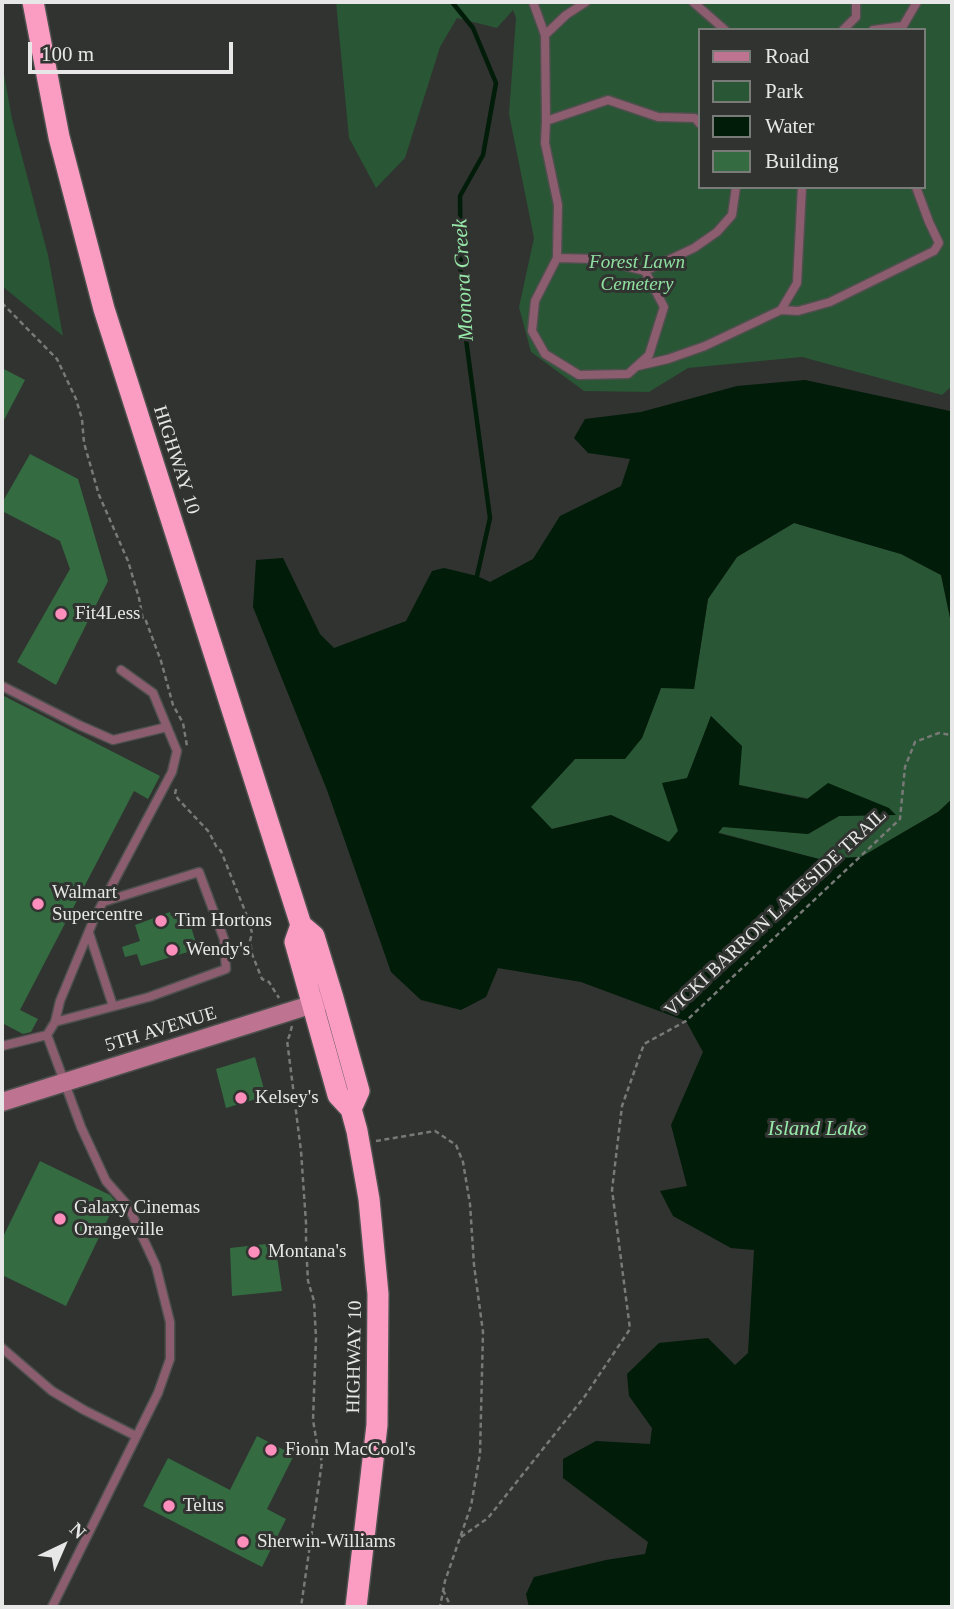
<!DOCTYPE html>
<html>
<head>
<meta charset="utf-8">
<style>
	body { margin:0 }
	#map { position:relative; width:954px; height:1609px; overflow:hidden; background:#303330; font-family:Georgia,serif }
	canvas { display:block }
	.frame { position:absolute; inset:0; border:4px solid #e6e7e6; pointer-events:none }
	.legend { position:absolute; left:698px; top:28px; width:228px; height:161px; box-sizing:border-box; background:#303330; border:2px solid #797b79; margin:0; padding:9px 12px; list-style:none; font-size:21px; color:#e6e7e6 }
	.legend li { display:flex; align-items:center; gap:14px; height:35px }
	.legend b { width:35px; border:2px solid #797b79 }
	.north { position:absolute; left:28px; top:1511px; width:70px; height:70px; -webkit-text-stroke:5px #303330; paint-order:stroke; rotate:44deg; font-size:19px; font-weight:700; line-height:28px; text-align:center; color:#e6e7e6 }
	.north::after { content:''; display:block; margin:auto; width:24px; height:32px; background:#e6e7e6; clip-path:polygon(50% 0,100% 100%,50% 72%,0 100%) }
	.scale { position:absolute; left:28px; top:42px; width:205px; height:32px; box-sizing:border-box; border:4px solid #e6e7e6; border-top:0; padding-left:9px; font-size:21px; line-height:24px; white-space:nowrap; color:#e6e7e6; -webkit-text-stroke:5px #303330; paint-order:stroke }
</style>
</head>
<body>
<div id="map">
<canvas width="954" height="1609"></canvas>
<div class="frame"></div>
<ul class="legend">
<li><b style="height:9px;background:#be7391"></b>Road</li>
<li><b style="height:19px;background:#295634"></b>Park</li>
<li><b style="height:19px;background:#011c08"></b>Water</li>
<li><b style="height:19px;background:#346b41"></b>Building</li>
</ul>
<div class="north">N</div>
<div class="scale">100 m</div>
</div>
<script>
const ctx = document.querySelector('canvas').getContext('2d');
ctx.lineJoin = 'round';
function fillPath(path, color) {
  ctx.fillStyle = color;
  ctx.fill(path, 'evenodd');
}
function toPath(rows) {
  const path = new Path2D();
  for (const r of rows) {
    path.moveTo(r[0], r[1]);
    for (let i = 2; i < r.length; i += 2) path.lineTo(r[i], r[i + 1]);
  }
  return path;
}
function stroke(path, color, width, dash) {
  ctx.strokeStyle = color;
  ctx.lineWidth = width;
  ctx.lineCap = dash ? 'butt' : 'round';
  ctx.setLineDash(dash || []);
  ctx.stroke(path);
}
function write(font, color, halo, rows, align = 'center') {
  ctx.font = font + ' Georgia,serif';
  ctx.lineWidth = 6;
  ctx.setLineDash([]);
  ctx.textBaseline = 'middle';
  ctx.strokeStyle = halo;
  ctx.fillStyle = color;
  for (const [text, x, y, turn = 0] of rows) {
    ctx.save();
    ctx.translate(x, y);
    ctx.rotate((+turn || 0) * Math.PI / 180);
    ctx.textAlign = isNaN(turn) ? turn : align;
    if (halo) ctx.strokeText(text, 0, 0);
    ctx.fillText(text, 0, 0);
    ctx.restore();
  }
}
const green = toPath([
	[336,2,952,2,952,386,942,395,802,357,688,368,649,392,584,391,531,352,519,307,534,238,509,114,516,18,513,10,497,28,457,18,440,47,405,158,376,188,349,138],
	[700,30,924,30,924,187,700,187],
	[2,63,12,119,48,255,63,336,2,286],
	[794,523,901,554,941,575,952,627,952,799,938,812,861,857,819,859,717,832,723,826,808,834,839,816,895,815,739,785,711,716,687,778,678,831,669,842,611,815,551,829,530,807,575,759,642,738,661,688,694,688,708,599,737,557]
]);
const water = toPath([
	[805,380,950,411,952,413,952,627,941,575,901,554,794,523,737,557,708,599,694,689,661,688,642,738,625,759,575,759,531,807,552,829,611,815,669,842,678,831,662,783,687,778,711,716,742,746,739,785,807,799,828,783,889,808,896,815,839,816,808,834,723,827,718,833,819,859,861,857,938,812,952,799,952,1607,529,1607,526,1594,534,1577,606,1560,645,1554,648,1542,563,1478,563,1459,596,1441,650,1444,652,1428,629,1396,627,1374,659,1343,708,1338,735,1365,748,1353,754,1250,731,1248,673,1216,660,1191,687,1186,671,1125,703,1052,686,1021,581,982,498,968,486,997,461,1010,421,1000,391,972,327,790,253,607,256,560,283,558,320,634,334,648,406,621,432,571,444,568,477,576,490,582,533,559,560,516,621,486,630,459,588,453,574,438,585,419,641,412,737,386]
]);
const stream = toPath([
	[452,2,473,28,496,83,483,155,460,196,461,302,490,518,477,576]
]);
const building = toPath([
	[2,368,25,380,2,424],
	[30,454,78,479,108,581,56,685,17,662,70,569,60,541,2,511,2,503],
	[2,695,160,776,148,799,134,791,20,1010,38,1019,31,1032,23,1034,2,1023],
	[186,911,198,949,141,966,137,954,125,957,122,947,140,941,135,925,170,912,171,916],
	[255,1057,266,1096,226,1108,216,1069],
	[40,1161,110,1195,116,1202,66,1306,2,1275,2,1239],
	[275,1243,282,1291,232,1296,230,1248],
	[257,1436,294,1455,267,1509,286,1519,262,1567,143,1506,168,1458,230,1490]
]);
const path = toPath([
	[2,303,57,359,76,399,82,419,84,443,99,495,128,561,139,598,143,620,146,621,161,661,173,705,183,723,187,746],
	[176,789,175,794,178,799,209,832,216,846,221,851,249,921,252,933,250,941,252,954,262,979,269,982,279,998],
	[292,1026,289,1037,287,1040,301,1151,306,1223,306,1244,308,1281,314,1301,316,1338,313,1420,317,1444,322,1462,301,1607],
	[376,1141,435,1131,456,1145,463,1162,470,1204,474,1265,483,1332,480,1454,471,1506,445,1581,440,1607],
	[461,1537,488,1518,585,1396,630,1329,612,1190,622,1106,644,1044,686,1021,900,819,905,767,915,742,939,733,952,735],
	[443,1590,451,1607]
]);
const lane = toPath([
	[533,2,545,35,546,121,545,143,558,205,557,258,535,301,532,331,545,354,579,375,628,374,649,355,664,307,645,271,597,259,557,258],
	[693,2,725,30],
	[843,30,856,17,856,2],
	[873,30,903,26,917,2],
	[545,35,566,15,586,2],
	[546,121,608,100,658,117,695,118,700,124],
	[645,271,694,248,717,232,732,215,736,187],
	[781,310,798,311,830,302,934,251,939,243,929,222,916,187],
	[638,366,668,359,705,346,781,310,797,283,802,187],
	[121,670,153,693,167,727],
	[2,686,79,725,113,740,167,727,177,751,172,772,94,919,60,1001,55,1022,47,1035,81,1127,106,1181,128,1206,156,1266,170,1322,170,1359,158,1393,52,1607],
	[89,933,113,1006],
	[55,1022,149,997,226,969,224,939,199,872,103,902],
	[2,1046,47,1035],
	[2,1348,52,1391,84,1410,136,1436]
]);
const secondary = toPath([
	[2,1102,326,1000]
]);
const highway = toPath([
	[33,2,59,137,104,309,301,925,314,936,333,998,359,1091,351,1109],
	[301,925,295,942,338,1095,351,1109,357,1131,369,1199,378,1294,377,1425,356,1607]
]);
const markers = [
	[61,614,7,"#fe8ebc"],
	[38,904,7,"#fe8ebc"],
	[161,921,7,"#fe8ebc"],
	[172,950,7,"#fe8ebc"],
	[241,1098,7,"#fe8ebc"],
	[60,1219,7,"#fe8ebc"],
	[254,1252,7,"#fe8ebc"],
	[271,1450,7,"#fe8ebc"],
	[169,1506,7,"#fe8ebc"],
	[243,1542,7,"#fe8ebc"]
];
const parkNames = [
	["Forest Lawn",637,263],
	["Cemetery",637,285]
];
const streetNames = [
	["HIGHWAY 10",176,460,72],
	["VICKI BARRON LAKESIDE TRAIL",776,913,-43],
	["5TH AVENUE",161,1030,-17],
	["HIGHWAY 10",355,1357,-89]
];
const poiNames = [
	["Fit4Less",75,614],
	["Walmart",52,893],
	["Supercentre",52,915],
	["Tim Hortons",175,921],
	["Wendy's",186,950],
	["Kelsey's",255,1098],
	["Galaxy Cinemas",74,1208],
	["Orangeville",74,1230],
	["Montana's",268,1252],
	["Fionn MacCool's",285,1450],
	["Telus",183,1506],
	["Sherwin-Williams",257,1542]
];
const waterNames = [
	["Monora Creek",464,280,-93],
	["Island Lake",817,1129]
];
fillPath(green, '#295634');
fillPath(water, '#011c08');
stroke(stream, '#011c08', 4.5);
fillPath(building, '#346b41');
stroke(lane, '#4d504d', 11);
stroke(secondary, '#4d504d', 21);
stroke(highway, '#4d504d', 24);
stroke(path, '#777a77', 2.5, [5, 3.5]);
stroke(lane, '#8c5d6f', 8);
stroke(secondary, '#be7391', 18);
stroke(highway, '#fb9dc2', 21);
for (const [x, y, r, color] of markers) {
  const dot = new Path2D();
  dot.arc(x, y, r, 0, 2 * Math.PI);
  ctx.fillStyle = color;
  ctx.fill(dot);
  stroke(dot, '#303330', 2.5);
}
write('italic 19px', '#8fe0a0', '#303330', parkNames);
write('19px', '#e6e7e6', '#303330', streetNames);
write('19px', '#e6e7e6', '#303330', poiNames, 'left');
write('italic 21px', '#98e9a9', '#303330', waterNames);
</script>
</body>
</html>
